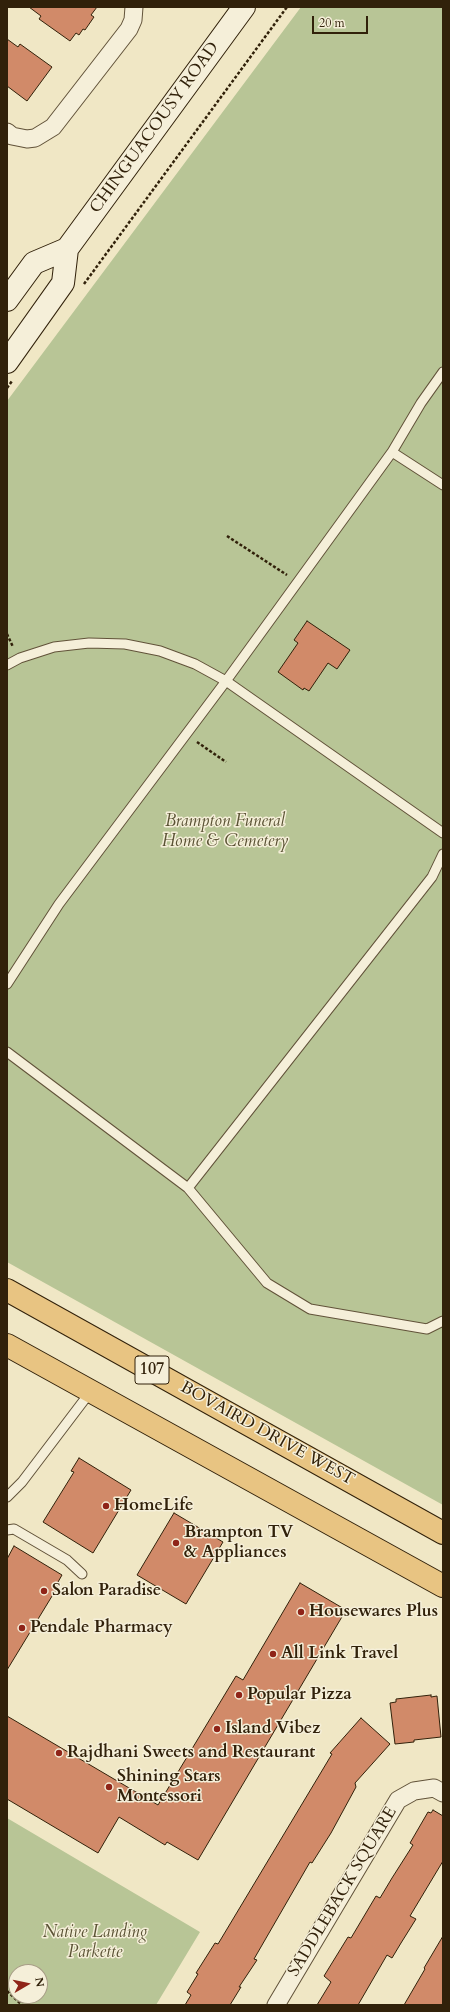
<!DOCTYPE html>
<html>
<head>
<meta charset="utf-8">
<style>
	body { margin:0 }
	#map { position:relative; width:450px; height:2012px; overflow:hidden; background:#f0e7c5; font-family:Cardo,serif }
	canvas { display:block }
	.frame { position:absolute; inset:0; border:8px solid #31210a; pointer-events:none }
	.north { position:absolute; left:8px; top:1964px; width:40px; height:40px; box-sizing:border-box; background:#f5efd9; border:1px solid #a79d86; border-radius:50%; rotate:81deg; font-size:11px; font-weight:700; line-height:16px; text-align:center; color:#31210a }
	.north::after { content:''; display:block; margin:auto; width:14px; height:18px; background:#8f2418; clip-path:polygon(50% 0,100% 100%,50% 72%,0 100%) }
	.scale { position:absolute; left:312px; top:16px; width:56px; height:18px; box-sizing:border-box; border:2px solid #31210a; border-top:0; padding-left:5px; font-size:12px; line-height:14px; white-space:nowrap; color:#31210a; -webkit-text-stroke:3px #f5efd9; paint-order:stroke }
</style>
</head>
<body>
<div id="map">
<canvas width="450" height="2012"></canvas>
<div class="frame"></div>
<div class="north">N</div>
<div class="scale">20 m</div>
</div>
<script>
const ctx = document.querySelector('canvas').getContext('2d');
ctx.lineJoin = 'round';
function fillPath(path, color) {
  ctx.fillStyle = color;
  ctx.fill(path, 'evenodd');
}
function toPath(rows) {
  const path = new Path2D();
  for (const r of rows) {
    path.moveTo(r[0], r[1]);
    for (let i = 2; i < r.length; i += 2) path.lineTo(r[i], r[i + 1]);
  }
  return path;
}
function stroke(path, color, width, dash) {
  ctx.strokeStyle = color;
  ctx.lineWidth = width;
  ctx.lineCap = dash ? 'butt' : 'round';
  ctx.setLineDash(dash || []);
  ctx.stroke(path);
}
function write(font, color, halo, rows, align = 'center') {
  ctx.font = font + ' Cardo,serif';
  ctx.lineWidth = 3;
  ctx.setLineDash([]);
  ctx.textBaseline = 'middle';
  ctx.strokeStyle = halo;
  ctx.fillStyle = color;
  for (const [text, x, y, turn = 0] of rows) {
    ctx.save();
    ctx.translate(x, y);
    ctx.rotate((+turn || 0) * Math.PI / 180);
    ctx.textAlign = isNaN(turn) ? turn : align;
    if (halo) ctx.strokeText(text, 0, 0);
    ctx.fillText(text, 0, 0);
    ctx.restore();
  }
}
const green = toPath([
	[301,7,443,7,443,1505,7,1262,7,401],
	[7,1818,200,1932,156,2005,7,2005],
	[16,1972,40,1972,40,1996,16,1996]
]);
const building = toPath([
	[29,7,97,7,91,15,94,17,85,30,83,29,79,35,76,33,70,41,39,19,41,16,29,7],
	[7,39,18,47,20,44,52,67,27,101,7,86,7,39],
	[307,621,350,650,337,669,328,663,309,691,304,688,303,690,278,672,298,643,294,640,307,621],
	[79,1458,131,1490,93,1553,43,1522,74,1472,71,1471,79,1458],
	[174,1513,223,1542,186,1604,137,1575,174,1513],
	[14,1546,62,1575,58,1582,60,1583,7,1670,7,1559,14,1546],
	[300,1583,346,1610,198,1860,167,1842,165,1845,119,1817,98,1853,7,1799,7,1716,158,1805,236,1676,243,1680,300,1583],
	[431,1695,431,1697,437,1696,441,1737,414,1740,414,1742,395,1744,390,1703,396,1702,396,1699,431,1695],
	[361,1718,390,1744,355,1783,356,1787,331,1833,312,1863,310,1862,254,1959,257,1960,239,1987,241,1987,230,2005,185,2005,191,1995,187,1992,198,1974,196,1973,215,1943,218,1944,332,1754,330,1753,361,1718],
	[433,1810,443,1816,443,1861,410,1916,416,1919,401,1943,392,1958,387,1955,358,2005,317,2005,331,1982,324,1976,348,1937,351,1938,376,1896,380,1898,392,1878,413,1845,410,1843,428,1812,431,1813,433,1810],
	[443,1936,443,2005,404,2005,425,1969,424,1968,443,1936]
]);
const path = toPath([
	[84,284,287,7],
	[7,388,12,381],
	[227,536,287,575],
	[7,634,13,647],
	[197,742,226,762],
	[7,1991,22,2005]
]);
const lane = toPath([
	[392,452,421,403,443,372],
	[7,665,20,658,54,647,89,643,125,644,160,651,195,664,226,681,443,833],
	[7,984,59,904,226,681,392,452,443,485],
	[7,1052,188,1188,267,1283,310,1309,427,1329,443,1321],
	[188,1188,432,877,443,854],
	[7,1497,22,1482,91,1391],
	[7,1530,14,1529,67,1560,82,1574]
]);
const street = toPath([
	[7,132,12,136,27,139,35,138,53,127,129,29,133,20,134,7],
	[276,2005,398,1800,414,1791,434,1788,443,1793]
]);
const secondary = toPath([
	[7,300,34,263,67,249],
	[7,362,63,283,67,249,244,7]
]);
const primary = toPath([
	[7,1290,443,1533],
	[7,1345,443,1586]
]);
const markers = [
	[106,1506,4,"#8f2418"],
	[176,1543,4,"#8f2418"],
	[44,1591,4,"#8f2418"],
	[301,1612,4,"#8f2418"],
	[22,1628,4,"#8f2418"],
	[273,1654,4,"#8f2418"],
	[239,1695,4,"#8f2418"],
	[217,1729,4,"#8f2418"],
	[59,1753,4,"#8f2418"],
	[109,1787,4,"#8f2418"]
];
const shields = [
	[152,1370,34]
];
const shieldNames = [
	["107",152,1370]
];
const streetNames = [
	["CHINGUACOUSY ROAD",155,128,-54],
	["BOVAIRD DRIVE WEST",267,1434,29],
	["SADDLEBACK SQUARE",343,1892,-59]
];
const parkNames = [
	["Brampton Funeral",225,822],
	["Home & Cemetery",225,842],
	["Native Landing",95,1933],
	["Parkette",95,1953]
];
const poiNames = [
	["HomeLife",114,1506],
	["Brampton TV",184,1533],
	["& Appliances",184,1553],
	["Salon Paradise",52,1591],
	["Housewares Plus",309,1612],
	["Pendale Pharmacy",30,1628],
	["All Link Travel",281,1654],
	["Popular Pizza",247,1695],
	["Island Vibez",225,1729],
	["Rajdhani Sweets and Restaurant",67,1753],
	["Shining Stars",117,1777],
	["Montessori",117,1797]
];
fillPath(green, '#b8c596');
fillPath(building, '#d18a69');
stroke(building, '#31210a', 1);
stroke(lane, '#615239', 11);
stroke(street, '#615239', 19);
stroke(secondary, '#31210a', 24);
stroke(primary, '#31210a', 24);
stroke(path, '#31210a', 2.5, [3, 2]);
stroke(lane, '#f5efd9', 9);
stroke(street, '#f5efd9', 17);
stroke(secondary, '#f5efd9', 22);
stroke(primary, '#e8c482', 22);
for (const [x, y, r, color] of markers) {
  const dot = new Path2D();
  dot.arc(x, y, r, 0, 2 * Math.PI);
  ctx.fillStyle = color;
  ctx.fill(dot);
  stroke(dot, '#f5efd9', 1.5);
}
for (const [x, y, w] of shields) {
  const box = new Path2D();
  box.roundRect(x - w / 2, y - 14, w, 28, 3);
  ctx.fillStyle = '#f5efd9';
  ctx.fill(box);
  stroke(box, '#31210a', 1);
}
write('bold 16px', '#31210a', null, shieldNames);
write('17px', '#31210a', '#f5efd9', streetNames);
write('italic 17px', '#5a5234', '#f5efd9', parkNames);
write('bold 17px', '#31210a', '#f5efd9', poiNames, 'left');
</script>
</body>
</html>
